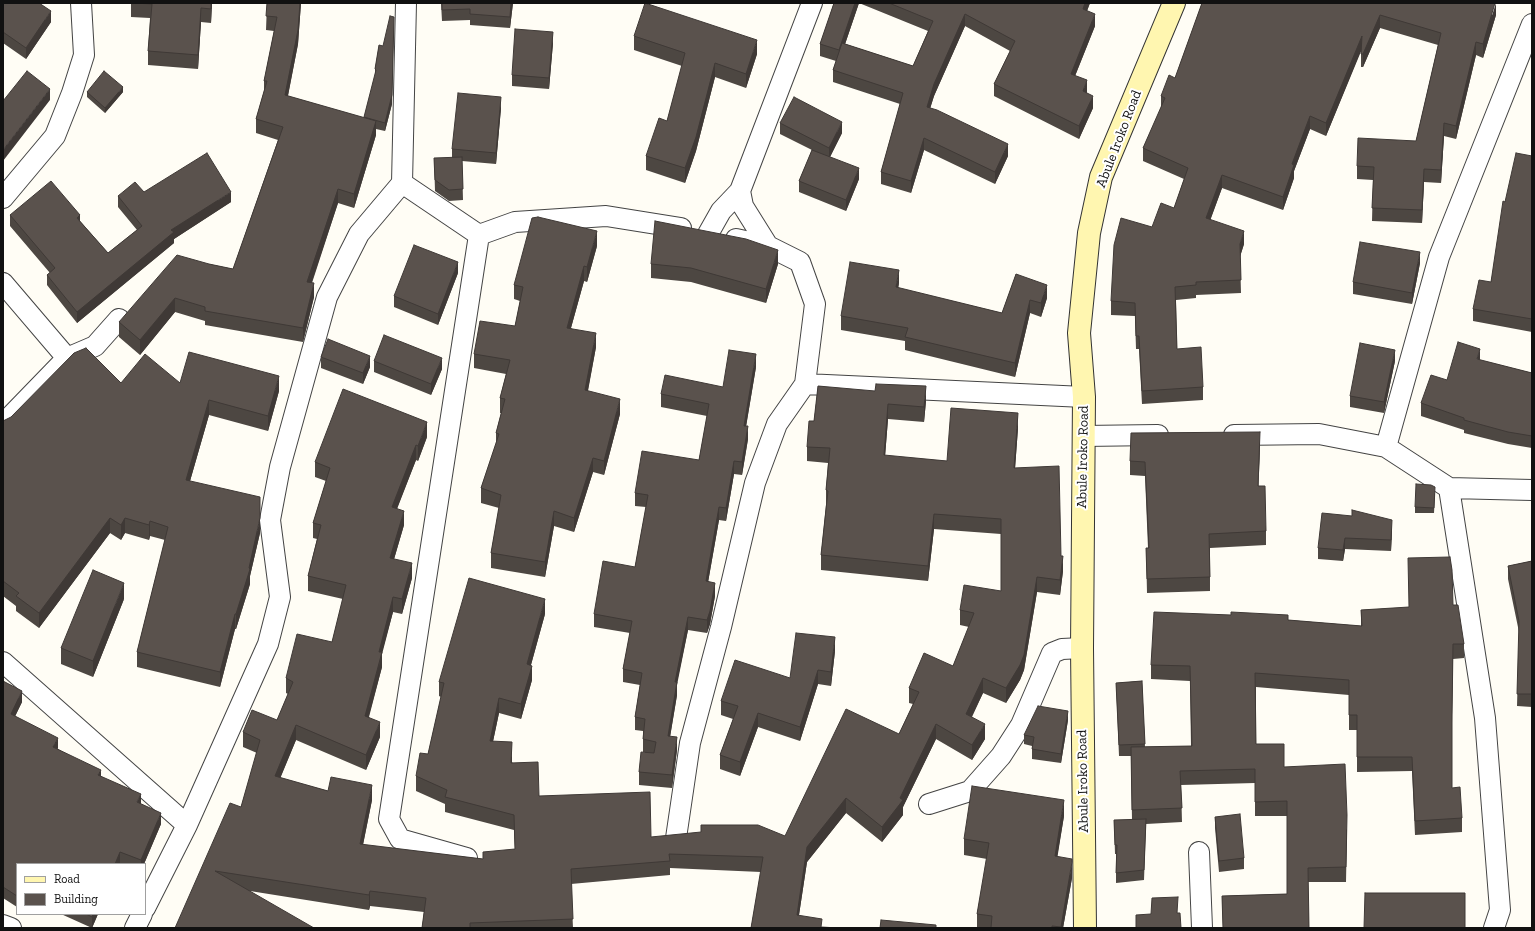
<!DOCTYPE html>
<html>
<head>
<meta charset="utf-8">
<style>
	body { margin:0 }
	#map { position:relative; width:1535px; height:931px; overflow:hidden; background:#fffdf5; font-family:"Zilla Slab",serif }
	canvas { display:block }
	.frame { position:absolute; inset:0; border:4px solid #111; pointer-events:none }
	.legend { position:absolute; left:16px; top:863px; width:130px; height:52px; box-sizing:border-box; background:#fff; border:1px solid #a0a0a0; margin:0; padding:5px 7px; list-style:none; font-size:12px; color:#111 }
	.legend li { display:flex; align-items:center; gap:8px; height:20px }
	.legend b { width:20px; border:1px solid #a0a0a0 }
</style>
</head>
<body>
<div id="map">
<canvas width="1535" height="931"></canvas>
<div class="frame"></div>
<ul class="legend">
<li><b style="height:5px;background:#fff6b0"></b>Road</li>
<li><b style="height:11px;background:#5a524d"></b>Building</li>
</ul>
</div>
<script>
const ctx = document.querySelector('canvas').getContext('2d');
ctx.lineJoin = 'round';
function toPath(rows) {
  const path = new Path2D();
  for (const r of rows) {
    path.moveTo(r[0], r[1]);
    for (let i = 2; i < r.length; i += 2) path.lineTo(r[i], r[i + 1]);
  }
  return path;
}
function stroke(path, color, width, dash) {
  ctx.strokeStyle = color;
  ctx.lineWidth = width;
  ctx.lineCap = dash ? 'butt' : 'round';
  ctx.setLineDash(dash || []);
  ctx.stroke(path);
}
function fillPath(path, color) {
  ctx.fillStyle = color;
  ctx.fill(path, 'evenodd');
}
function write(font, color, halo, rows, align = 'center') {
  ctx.font = font + ' "Zilla Slab",serif';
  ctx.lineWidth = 4;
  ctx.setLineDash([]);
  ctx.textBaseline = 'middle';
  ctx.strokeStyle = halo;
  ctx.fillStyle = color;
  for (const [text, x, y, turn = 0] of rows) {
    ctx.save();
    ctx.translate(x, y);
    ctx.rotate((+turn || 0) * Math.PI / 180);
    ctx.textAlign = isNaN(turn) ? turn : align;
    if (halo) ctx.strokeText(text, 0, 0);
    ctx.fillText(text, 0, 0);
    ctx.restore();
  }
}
const street = toPath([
	[402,183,479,235,515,222,606,216,681,228],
	[740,191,743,206,768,246],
	[3,198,55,136,72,93,84,55,81,3],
	[708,234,721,211,740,191,812,3],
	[3,283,67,358],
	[805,384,1084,397],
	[3,424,67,358,95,346,119,319],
	[1234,435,1319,434,1386,447,1449,488,1532,490],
	[1083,436,1158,435],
	[1386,447,1439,257,1532,24],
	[1449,488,1485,718,1500,910,1494,928],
	[3,662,187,825],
	[929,804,970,791,1001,756,1021,725,1052,653,1062,649,1082,648],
	[676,838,690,743,721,627,755,483,777,424,805,384,815,304,800,262,768,246,736,239],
	[1199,852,1202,928],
	[467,858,400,839,389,819,479,235],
	[145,908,187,825,268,644,280,597,270,520,280,467,327,297,359,234,402,183,406,3],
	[3,925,11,928],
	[135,928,142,914]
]);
const secondary = toPath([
	[1085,928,1082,648,1084,397,1079,333,1089,233,1101,177,1174,3]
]);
const wall = toPath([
	[3,3,51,22,26,59,3,43],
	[131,3,212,3,211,23,201,22,198,69,148,65,148,51,150,18,131,17],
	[267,3,301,3,298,44,288,96,364,118,375,76,375,69,379,45,392,104,385,131,376,129,376,135,354,208,338,203,312,283,314,297,303,342,205,325,205,321,175,312,140,355,119,337,119,322,209,264,233,269,278,140,256,133,256,119,264,91,264,81,274,31,266,30],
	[441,3,513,3,510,28,470,25,470,20,442,21],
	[834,3,1090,3,1087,11,1095,26,1075,76,1087,93,1093,108,1079,139,994,96,994,84,1010,51,965,26,934,96,930,108,1008,156,995,184,924,150,911,193,881,184,881,172,900,104,833,82,833,70,836,61,820,56,820,44],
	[859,3,928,31,913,66,845,44],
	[1202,3,1496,15,1483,58,1476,55,1456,139,1444,136,1441,183,1424,182,1422,223,1372,221,1373,180,1357,179,1357,166,1416,141,1438,45,1380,28,1363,67,1361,67,1361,50,1326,136,1310,129,1294,171,1294,178,1283,210,1222,188,1210,220,1244,244,1240,256,1241,293,1196,295,1196,298,1176,300,1177,349,1203,387,1203,400,1142,404,1139,349,1136,349,1135,316,1111,315,1111,301,1152,227,1174,208,1184,179,1143,161,1143,148,1161,108,1161,96,1175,78],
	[634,36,757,54,746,88,715,77,696,151,685,183,646,170,646,156,667,121,682,66,634,50],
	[553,43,549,89,512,86,512,75],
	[87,92,123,92,105,113,87,97],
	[501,108,496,164,462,161,463,200,449,201,435,191,434,158,452,158,452,149],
	[780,123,842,133,830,157,859,179,846,211,799,192,799,181,812,150,780,134],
	[1532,156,1532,332,1473,321,1473,309,1491,282,1505,202],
	[144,192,231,202,174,239,174,243,77,323,47,285,47,275,50,273,10,226,10,215,80,221,108,253,137,230,118,207,118,196],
	[597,246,587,282,584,281,571,328,596,347,588,391,620,414,604,475,593,472,574,532,554,526,545,577,491,568,491,553,499,508,481,503,481,488,496,444,496,433,501,413,500,413,500,398,506,374,474,368,474,354,515,326,520,301,514,299,514,285],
	[1420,263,1412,304,1353,294,1353,282],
	[651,264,778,264,766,303,691,282,651,278],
	[458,273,438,325,394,307,394,296],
	[1016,274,1047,298,1041,317,1030,313,1015,377,905,350,905,341,841,330,841,316,899,283,898,288,1002,313],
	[321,357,370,367,363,384,321,368],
	[1480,360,1532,373,1532,448,1508,444,1464,433,1464,430,1421,416,1421,403,1447,380],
	[374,361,442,369,431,395,374,372],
	[1395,361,1384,413,1350,407,1350,396],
	[756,367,746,426,748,439,742,475,734,474,726,521,719,520,708,582,715,596,710,624,707,633,688,630,677,682,677,695,670,737,677,750,672,788,639,785,639,772,645,752,643,752,643,731,635,730,635,717,640,685,623,682,623,669,630,633,594,627,594,614,635,567,646,507,635,506,635,493,699,460,707,416,661,407,661,394,723,387],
	[121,383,180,383,279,391,268,431,209,415,190,481,260,533,250,576,250,584,236,629,235,629,220,687,137,667,137,652,165,540,150,536,149,540,125,533,121,540,110,533,39,628,16,611,16,606,3,596,3,421],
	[818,386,926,401,924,422,888,419,885,456,947,461,1018,428,1015,468,1061,556,1063,571,1060,595,1037,592,1024,670,1020,680,1006,703,983,693,972,717,985,739,972,760,936,739,903,807,903,815,882,842,846,813,807,862,799,915,751,928,761,872,670,868,670,875,571,884,573,928,422,928,424,912,370,906,369,910,250,891,175,928,241,807,257,753,243,747,243,732,277,720,288,694,286,693,286,678,332,642,343,599,308,591,308,576,317,539,313,538,313,523,326,481,315,477,315,462,427,437,418,461,416,460,397,508,404,525,394,559,412,578,402,614,393,612,382,652,382,667,369,717,380,737,366,770,296,740,280,778,328,791,372,800,363,845,483,859,515,849,514,830,445,812,445,804,416,791,416,776,428,754,441,697,439,696,439,682,545,614,531,665,532,680,521,719,499,713,493,741,512,757,512,762,539,796,651,837,785,836,899,734,913,704,909,703,909,688,953,666,969,627,960,625,960,610,1001,591,1001,534,934,529,928,581,821,570,821,555,826,505,826,490,828,463,807,461,807,447,814,421],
	[1260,446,1258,486,1266,531,1266,545,1210,548,1210,591,1147,593,1146,548,1148,548,1145,476,1130,475,1130,461],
	[1435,493,1434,513,1415,513,1415,507],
	[1352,516,1392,531,1391,551,1345,549,1343,561,1318,559,1318,548],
	[1532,561,1532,707,1517,706,1519,632,1508,579,1508,566],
	[124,599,93,677,61,664,61,648],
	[1453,605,1464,644,1464,658,1453,659,1452,723,1452,788,1462,818,1462,832,1415,835,1412,771,1357,772,1357,730,1349,730,1349,695,1256,687,1256,744,1284,767,1347,830,1346,882,1308,882,1309,928,1223,928,1222,896,1287,894,1287,816,1255,816,1255,783,1181,785,1182,822,1146,824,1144,880,1116,883,1116,854,1115,854,1114,820,1132,820,1131,756,1119,756,1116,683,1142,681,1145,747,1191,746,1190,681,1151,679,1151,665,1288,620,1361,626,1361,610],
	[835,651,831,686,818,684,800,741,758,727,740,776,720,769,720,755,733,719,721,715,721,701,790,678],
	[3,681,22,702,15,716,58,749,101,776,141,804,161,824,144,864,124,864,120,863,120,864,17,864,17,907,3,898],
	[1068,720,1061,763,1032,759,1032,746,1024,744,1024,735],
	[1064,816,1057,857,1072,878,1063,928,977,928,977,914,987,859,964,855,964,839],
	[1215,817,1244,858,1244,869,1219,872,1215,828],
	[61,914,98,914,92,928]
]);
const shadedWall = toPath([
	[211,3,212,3,211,23],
	[300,3,301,3,298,44,285,110,285,95],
	[511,3,513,3,510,28,510,17],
	[855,3,859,3,839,62,839,50],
	[1085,3,1090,3,1083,21,1083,9],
	[1496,3,1496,15,1483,58,1483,44],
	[201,8,201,22,198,69,198,55],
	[51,11,51,22,26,59,26,48],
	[965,14,965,26,934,96,927,119,927,107,934,84],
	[1095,14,1095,26,1071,86,1071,74],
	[1380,15,1380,28,1363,67,1363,54],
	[394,17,392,104,385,131,385,123],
	[553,32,553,43,549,89,549,78],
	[1362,36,1362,49,1326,136,1326,123],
	[757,40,757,54,746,88,746,74],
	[1476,42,1476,55,1456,139,1456,126],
	[715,63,715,77,696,151,685,183,685,168],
	[1087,80,1087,92,1083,104,1083,91],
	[123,87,123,92,105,113,105,108],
	[50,89,50,100,3,161,3,150],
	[1093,96,1093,108,1079,139,1079,126],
	[501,97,501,108,496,164,496,153],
	[1310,116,1310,129,1294,171,1294,178,1283,210,1283,197,1292,164],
	[376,121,376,135,354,208,354,194],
	[842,122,842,133,829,159,829,148],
	[1444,123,1444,136,1441,183,1441,170],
	[924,138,924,150,911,193,911,181],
	[1008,144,1008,156,995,184,995,172],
	[859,168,859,179,846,211,846,200],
	[1424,169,1424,182,1422,223,1422,210],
	[1222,175,1222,188,1206,232,1206,218],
	[338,189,338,203,307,296,307,282],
	[231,192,231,202,174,239,174,243,77,323,77,312,171,230],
	[80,215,80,226,77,218],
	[597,231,597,246,587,282,587,267],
	[1244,231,1244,244,1240,257,1240,244],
	[778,250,778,264,766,303,766,289],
	[1420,252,1420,263,1412,304,1412,293],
	[458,262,458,273,438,325,438,314],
	[584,266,584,281,567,342,567,328],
	[899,270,899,283,896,301,896,287],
	[314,283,314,297,303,342,303,328],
	[1047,285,1047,298,1041,317,1041,303],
	[175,298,175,312,140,355,140,340],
	[1030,300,1030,313,1015,377,1015,363],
	[596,333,596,347,585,405,585,390],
	[1480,349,1480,361,1477,359],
	[1395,350,1395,361,1384,413,1384,402],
	[756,354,756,367,744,439,744,426],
	[370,356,370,367,363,384,363,373],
	[442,358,442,369,431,395,431,384],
	[279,376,279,391,268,431,268,416],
	[926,386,926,401,924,422,924,407],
	[620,399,620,414,604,475,604,461],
	[209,400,209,415,186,495,186,480],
	[888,404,888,419,884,470,884,455],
	[1018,413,1018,428,1014,483,1014,468],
	[427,422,427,437,418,461,418,446],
	[748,426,748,439,742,475,742,462],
	[1260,432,1260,446,1258,501,1258,486],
	[416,445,416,460,392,522,392,507],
	[593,458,593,472,574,532,574,518],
	[734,461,734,474,726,521,726,508],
	[719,507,719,520,706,594,706,581],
	[404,511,404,525,390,573,390,558],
	[554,511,554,526,545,577,545,562],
	[934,514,934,529,928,581,928,566],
	[110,518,110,533,39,628,39,613],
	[125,518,125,533,121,540,121,525],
	[260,518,260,533,250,576,250,584,236,629,236,614,249,568],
	[1392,520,1392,531,1391,551,1391,540],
	[150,521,150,536,149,540,149,525],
	[1345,538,1345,549,1343,561,1343,550],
	[1063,556,1063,571,1060,595,1060,580],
	[412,563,412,578,402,614,402,599],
	[1037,577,1037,592,1024,670,1020,680,1006,703,1006,688],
	[124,583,124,599,93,677,93,661],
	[715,583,715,596,710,624,707,633,707,620],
	[393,597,393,612,379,666,379,652],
	[545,599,545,614,527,679,527,664],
	[235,614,235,629,220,687,220,672],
	[688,617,688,630,675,695,675,682],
	[835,637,835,651,831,686,831,672],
	[382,652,382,667,365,730,365,716],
	[532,666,532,680,521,719,521,704],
	[818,670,818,684,800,741,800,727],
	[983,678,983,693,966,728,966,714],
	[677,682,677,695,668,749,668,736],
	[22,691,22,702,11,725,11,714],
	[499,698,499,713,490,756,490,741],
	[1068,711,1068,720,1061,763,1061,754],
	[758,713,758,727,740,776,740,762],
	[380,722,380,737,366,770,366,755],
	[936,724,936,739,903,807,903,815,882,842,882,827,900,798],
	[985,724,985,739,972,760,972,745],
	[296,725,296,740,275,791,275,776],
	[677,737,677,750,672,788,672,775],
	[58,738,58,749,53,747],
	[512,742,512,757,511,777,511,763],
	[101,770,101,781,98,775],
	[372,785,372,800,360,859,360,844],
	[141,794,141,805,137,802],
	[846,798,846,813,807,862,797,928,797,915,807,847],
	[1064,800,1064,816,1055,872,1055,856],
	[161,813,161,824,144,864,141,864,141,860],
	[120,852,120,864,115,864],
	[1072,862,1072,878,1063,928,1061,928],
	[370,891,370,906,369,910,369,895],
	[93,914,98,914,92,928,92,917]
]);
const building = toPath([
	[3,3,39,3,51,11,26,48,3,32,3,3],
	[134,3,211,3,211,9,201,8,198,55,148,51,152,4,134,3],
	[267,3,300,3,298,30,285,95,376,121,354,194,338,189,307,282,314,283,303,328,205,311,205,307,175,298,140,340,119,322,177,255,209,264,233,269,283,127,256,119,267,81,264,81,277,17,266,16,267,3],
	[442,3,511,3,510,17,470,14,470,9,442,10,442,3],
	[645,3,757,40,746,74,715,63,696,137,685,168,646,156,659,118,667,121,685,53,634,36,645,3],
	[834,3,855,3,839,50,820,44,834,3],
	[889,3,1085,3,1083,9,1095,14,1071,74,1087,80,1083,91,1093,96,1079,126,994,84,1015,41,965,14,934,84,927,107,937,110,1008,144,995,172,924,138,911,181,881,172,903,93,833,70,842,43,913,66,933,21,889,3],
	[1202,3,1495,3,1483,44,1476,42,1456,126,1444,123,1441,170,1424,169,1422,210,1372,208,1374,167,1357,166,1358,138,1416,141,1441,33,1380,15,1363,54,1361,54,1362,36,1326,123,1310,116,1292,164,1294,165,1283,197,1222,175,1206,218,1244,231,1240,244,1241,280,1196,282,1196,285,1175,287,1177,349,1201,347,1203,387,1142,391,1139,336,1136,336,1135,303,1111,301,1114,245,1121,218,1152,227,1161,203,1174,208,1188,168,1143,148,1165,98,1161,96,1169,75,1175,78,1202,3],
	[390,16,394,17,392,95,385,123,364,117,376,70,375,69,379,45,383,46,390,16],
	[515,29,553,32,549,78,512,75,515,29],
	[27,71,50,89,3,150,3,101,27,71],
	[104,71,123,87,105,108,87,92,104,71],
	[458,93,501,97,496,153,452,149,458,93],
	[794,97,842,122,829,148,780,123,794,97],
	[812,150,859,168,846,200,799,181,812,150],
	[207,153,231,192,171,230,174,232,77,312,47,275,55,268,10,215,51,181,80,215,77,218,108,253,142,226,118,196,135,182,144,192,207,153],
	[1516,153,1532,156,1532,319,1473,309,1479,280,1491,282,1503,201,1505,202,1516,153],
	[462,157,463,189,449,190,435,180,434,158,462,157],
	[538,217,597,231,587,267,584,266,567,328,596,333,585,390,620,399,604,461,593,458,574,518,554,511,545,562,491,553,501,495,481,488,499,434,496,433,505,399,500,398,510,360,474,354,480,321,515,326,523,287,514,285,532,218,538,217],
	[655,221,746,239,778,250,766,289,691,268,651,264,655,221],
	[1360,242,1420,252,1412,293,1353,282,1360,242],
	[414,245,458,262,438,314,394,296,414,245],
	[850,262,899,270,896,287,1002,313,1016,274,1047,285,1041,303,1030,300,1015,363,905,337,908,328,841,316,850,262],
	[384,335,442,358,431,384,374,361,384,335],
	[328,339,370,356,363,373,321,357,328,339],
	[1458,342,1480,349,1477,359,1532,373,1532,436,1508,432,1464,420,1464,418,1421,403,1431,375,1447,380,1458,342],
	[1360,343,1395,350,1384,402,1350,396,1360,343],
	[86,348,121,383,145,354,180,383,189,352,279,376,268,416,209,400,186,480,260,497,260,518,249,568,250,569,236,614,235,614,220,672,137,652,168,527,150,521,149,525,125,518,121,525,110,518,39,613,16,596,19,593,3,581,3,421,11,417,74,353,86,348],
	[729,350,756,354,744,426,748,426,742,462,734,461,726,508,719,507,706,581,715,583,710,611,707,620,688,617,675,682,677,682,668,736,677,737,672,775,639,772,641,752,654,753,656,742,643,739,645,719,635,717,642,673,623,669,632,621,594,614,603,561,635,567,648,495,635,493,642,451,699,460,709,404,661,394,665,375,723,387,729,350],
	[876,384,926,386,924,407,888,404,884,455,947,461,951,408,1018,413,1014,468,1059,466,1061,556,1063,556,1060,580,1037,577,1024,655,1020,665,1006,688,983,678,966,714,985,724,972,745,936,724,900,798,903,800,882,827,846,798,807,847,797,915,822,919,821,927,839,928,751,928,763,857,669,854,670,861,571,869,573,919,470,923,470,928,422,928,426,898,370,891,369,895,215,871,314,928,175,928,230,803,241,807,260,740,243,732,252,710,277,720,293,682,286,678,297,634,332,642,346,585,308,576,321,525,313,523,330,468,315,462,343,389,427,422,418,446,416,445,392,507,404,511,390,558,412,563,402,599,393,597,379,652,382,652,365,716,380,722,366,755,296,725,275,776,328,791,331,777,372,785,360,844,483,859,483,852,515,849,514,815,445,797,447,790,416,776,420,753,428,754,444,683,439,682,469,578,545,599,527,664,532,666,521,704,499,698,490,741,512,742,511,763,538,762,539,796,650,792,651,837,701,832,701,825,758,825,785,836,846,709,899,734,919,692,909,688,924,653,953,666,974,613,960,610,964,585,1001,591,1001,519,934,514,928,566,821,555,828,491,826,490,830,448,807,447,809,421,814,421,818,386,875,391,876,384],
	[1260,432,1258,486,1265,486,1266,531,1209,534,1210,577,1147,579,1146,548,1149,548,1145,462,1130,461,1131,433,1260,432],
	[1416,484,1431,485,1435,487,1434,508,1415,507,1416,484],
	[1352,510,1392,520,1391,540,1345,538,1343,550,1318,548,1322,513,1352,516,1352,510],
	[1450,557,1452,570,1453,605,1458,605,1464,644,1453,644,1452,715,1452,788,1460,787,1462,818,1415,821,1412,757,1357,757,1357,715,1349,715,1349,680,1255,673,1256,744,1284,744,1284,767,1345,764,1347,815,1346,867,1308,868,1309,928,1223,928,1222,896,1287,894,1287,801,1255,802,1255,769,1180,771,1182,808,1132,810,1131,747,1192,746,1190,666,1151,665,1154,612,1231,615,1231,612,1288,615,1288,620,1362,626,1361,610,1409,607,1408,558,1450,557],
	[1532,561,1532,694,1517,694,1519,621,1508,566,1532,561],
	[93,570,124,583,93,661,61,648,93,570],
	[796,633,835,637,831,672,818,670,800,727,758,713,740,762,720,755,738,706,721,701,735,660,790,678,796,633],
	[3,681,22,691,11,714,58,738,53,747,101,770,98,775,141,794,137,802,161,813,141,860,120,852,115,864,17,864,17,896,3,887,3,681],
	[1142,681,1145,744,1119,745,1116,683,1142,681],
	[1038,706,1068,711,1061,754,1032,749,1034,737,1024,735,1038,706],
	[972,786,1064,800,1055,856,1072,859,1072,862,1061,927,1052,926,1052,928,991,928,992,916,977,914,989,843,964,839,972,786],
	[1240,814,1244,858,1219,861,1215,817,1240,814],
	[1146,819,1144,870,1116,873,1117,845,1115,845,1114,820,1146,819],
	[1365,893,1465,893,1465,928,1364,928,1365,893],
	[1178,897,1177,913,1180,913,1181,928,1136,928,1136,915,1151,914,1152,898,1178,897],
	[86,914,93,914,92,917,86,914],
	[881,920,936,925,936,928,880,928,881,920]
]);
const streetNames = [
	["Abule Iroko Road",1119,139,-69],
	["Abule Iroko Road",1083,457,-89],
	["Abule Iroko Road",1083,781,-91]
];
stroke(street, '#444', 22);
stroke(secondary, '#333', 24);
stroke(street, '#fff', 20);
stroke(secondary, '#fff6b0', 22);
fillPath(wall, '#4d4742');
fillPath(shadedWall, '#3f3936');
fillPath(building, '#5a524d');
stroke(building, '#3f3936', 1);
write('14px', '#111', '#fff', streetNames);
</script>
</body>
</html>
